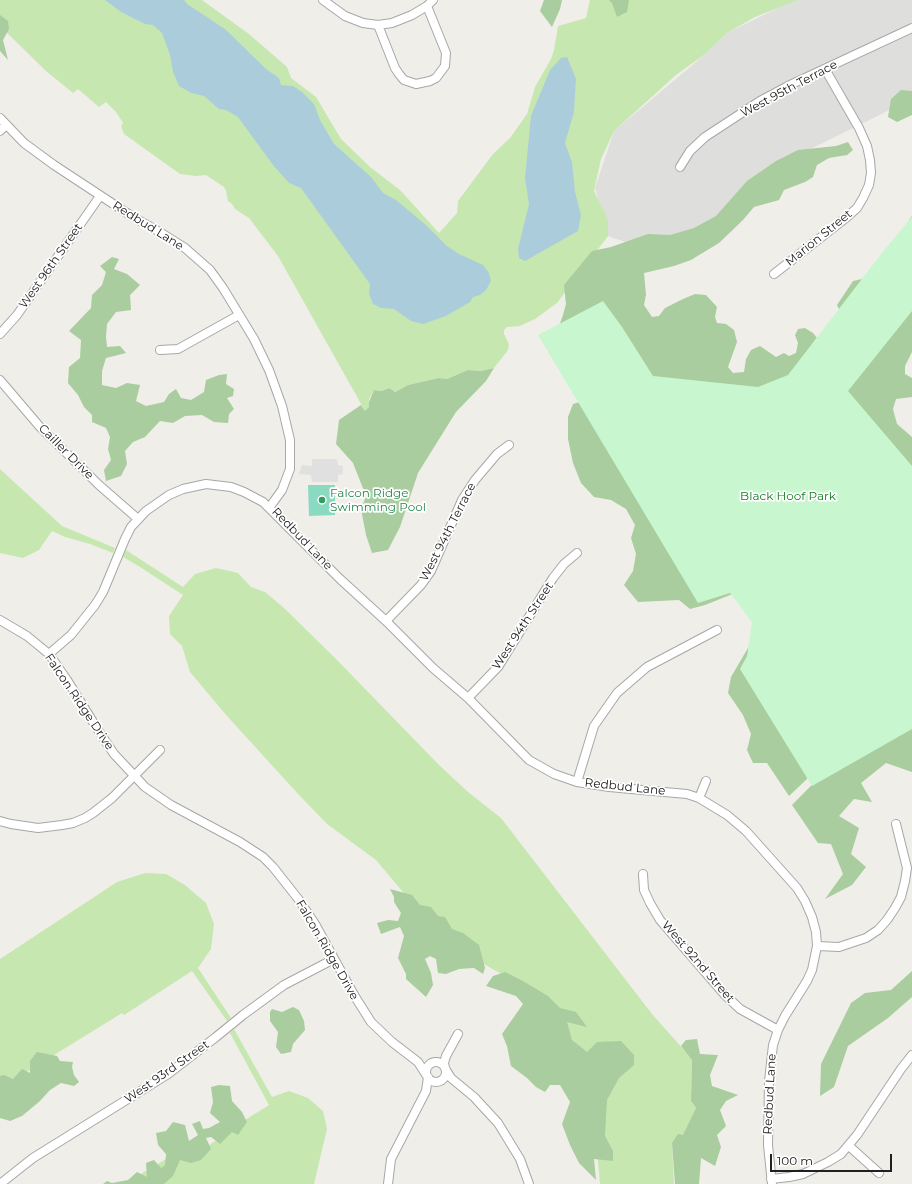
<!DOCTYPE html>
<html>
<head>
<meta charset="utf-8">
<style>
	body { margin:0 }
	#map { position:relative; width:912px; height:1184px; overflow:hidden; background:#f0eee8; font-family:Montserrat,sans-serif }
	canvas { display:block }
	.scale { position:absolute; left:770px; top:1154px; width:122px; height:18px; box-sizing:border-box; border:2px solid #202020; border-top:0; padding-left:5px; font-size:12px; line-height:14px; white-space:nowrap; color:#202020; -webkit-text-stroke:3px #fff; paint-order:stroke }
</style>
</head>
<body>
<div id="map">
<canvas width="912" height="1184"></canvas>
<div class="scale">100 m</div>
</div>
<script>
const ctx = document.querySelector('canvas').getContext('2d');
ctx.lineJoin = 'round';
function fillPath(path, color) {
  ctx.fillStyle = color;
  ctx.fill(path, 'evenodd');
}
function toPath(rows) {
  const path = new Path2D();
  for (const r of rows) {
    if (r.length === 3) {
      path.moveTo(r[0] + r[2], r[1]);
      path.arc(r[0], r[1], r[2], 0, 2 * Math.PI);
      continue;
    }
    path.moveTo(r[0], r[1]);
    for (let i = 2; i < r.length; i += 2) path.lineTo(r[i], r[i + 1]);
  }
  return path;
}
function stroke(path, color, width, dash) {
  ctx.strokeStyle = color;
  ctx.lineWidth = width;
  ctx.lineCap = dash ? 'butt' : 'round';
  ctx.setLineDash(dash || []);
  ctx.stroke(path);
}
function write(font, color, halo, rows, align = 'center') {
  ctx.font = font + ' Montserrat,sans-serif';
  ctx.lineWidth = 3.5;
  ctx.setLineDash([]);
  ctx.textBaseline = 'middle';
  ctx.strokeStyle = halo;
  ctx.fillStyle = color;
  for (const [text, x, y, turn = 0] of rows) {
    ctx.save();
    ctx.translate(x, y);
    ctx.rotate((+turn || 0) * Math.PI / 180);
    ctx.textAlign = isNaN(turn) ? turn : align;
    if (halo) ctx.strokeText(text, 0, 0);
    ctx.fillText(text, 0, 0);
    ctx.restore();
  }
}
const residential = toPath([
	[798,0,912,0,912,99,774,167,708,233,640,247,608,236,595,188,614,131,702,57,727,33,784,5]
]);
const grass = toPath([
	[0,0,202,0,249,34,287,67,291,78,316,97,341,139,370,167,400,190,439,233,457,213,458,201,493,154,510,138,527,114,535,87,551,59,554,50,558,26,586,18,590,0,798,0,755,17,727,33,704,55,676,75,614,131,601,159,594,191,608,219,608,236,557,303,535,319,520,326,507,327,504,330,504,334,509,344,508,350,494,368,481,371,468,370,447,379,439,378,408,385,394,392,389,388,382,391,374,390,369,399,370,407,365,411,278,256,249,218,235,209,232,204,228,201,226,191,224,187,206,175,196,176,180,174,124,134,121,126,123,123,116,112,106,102,99,107,78,89,73,93,46,71,0,26],
	[0,469,62,526,115,548,113,553,90,544,65,537,52,531,39,550,23,558,0,553],
	[126,550,183,587,195,574,216,568,238,573,251,587,265,592,283,607,337,660,439,765,468,792,501,818,652,1014,692,1059,691,1101,696,1108,684,1135,672,1143,674,1184,600,1184,597,1150,577,1064,535,993,482,963,419,911,376,860,327,824,299,795,227,716,190,672,182,646,170,634,169,616,183,595,140,567,123,557],
	[145,873,166,874,185,885,206,903,214,924,211,949,198,968,231,1018,227,1021,192,971,124,1015,122,1013,25,1073,0,1096,0,959,117,882],
	[234,1029,272,1097,289,1091,308,1098,323,1111,327,1129,314,1184,124,1184,171,1156,208,1146,245,1120,269,1105,230,1033]
]);
const forest = toPath([
	[544,0,562,0,560,9,552,27,540,11],
	[609,0,629,0,627,12,617,17,612,3],
	[0,15,8,21,9,29,3,40,8,60,0,51],
	[901,90,912,91,912,115,897,122,888,117,891,99],
	[848,142,853,150,847,155,829,158,817,165,813,177,805,182,784,190,779,200,754,207,743,220,719,243,691,260,674,266,644,273,646,295,644,305,652,317,659,316,665,308,683,299,695,294,706,295,717,307,715,317,717,323,726,324,734,330,737,342,728,367,733,373,744,372,746,359,751,350,760,346,776,357,784,353,789,356,796,353,798,343,795,335,798,329,805,328,813,333,821,343,844,319,837,305,853,281,871,277,912,216,912,352,905,366,905,374,912,378,912,397,896,399,893,409,897,424,912,437,912,555,750,421,553,343,563,315,566,304,564,285,592,251,611,247,648,234,670,235,694,228,716,216,747,181,776,161,798,150,836,146],
	[112,257,119,259,114,269,127,274,140,285,130,295,131,310,116,312,107,324,106,337,107,347,120,346,126,353,106,358,102,371,102,385,116,388,127,383,140,385,136,401,146,406,164,402,169,394,176,389,181,398,191,400,204,392,206,380,219,375,227,374,226,384,234,389,233,396,227,398,234,409,229,414,228,423,214,422,202,415,185,416,173,423,160,421,145,437,133,442,125,451,127,464,121,476,106,481,104,470,111,460,108,449,110,437,106,428,92,422,92,415,84,407,78,395,68,383,69,367,80,358,81,340,69,331,91,308,92,295,102,285,106,272,100,266],
	[494,368,486,381,456,412,418,473,400,527,388,550,372,553,366,535,361,509,366,496,353,463,336,444,339,420,361,405,365,411,369,407,369,402,374,390,382,391,389,388,395,392,408,385,439,378,447,379,468,370,481,371],
	[590,399,864,725,789,796,767,763,753,763,747,750,751,734,743,715,728,693,731,677,755,636,757,622,735,593,705,605,690,609,679,600,638,602,624,585,633,571,636,554,631,538,635,525,626,509,611,500,594,497,581,483,573,463,568,439,568,417,573,404],
	[912,713,912,772,886,763,861,783,872,802,854,799,839,816,859,828,851,854,866,867,852,885,825,899,843,874,831,844,818,843,792,805,865,731],
	[390,889,412,895,420,905,431,907,438,916,445,917,452,929,463,933,479,945,485,968,483,974,474,968,459,969,446,974,438,973,436,959,430,956,425,959,431,973,433,985,426,997,406,979,406,974,398,958,404,936,400,927,381,934,377,923,388,920,398,921,401,913,394,902,394,897],
	[912,971,912,997,888,1018,848,1046,834,1087,820,1096,821,1064,851,1003,865,993,891,990],
	[505,972,523,981,548,996,560,1008,576,1012,587,1027,567,1022,572,1040,587,1052,597,1042,621,1041,634,1055,634,1065,619,1078,607,1100,605,1136,613,1151,613,1161,594,1159,596,1180,579,1163,570,1145,562,1124,570,1102,560,1085,550,1085,545,1092,536,1087,527,1078,511,1066,507,1046,502,1034,523,1004,516,996,486,986,493,976],
	[293,1007,299,1010,304,1021,305,1030,293,1044,291,1052,281,1054,276,1047,278,1032,270,1021,270,1012,272,1009,282,1012],
	[697,1039,700,1054,718,1055,710,1075,712,1086,738,1095,726,1101,720,1110,726,1126,717,1135,721,1147,715,1166,701,1158,699,1184,675,1184,672,1143,678,1134,683,1135,696,1108,691,1101,692,1060,681,1046,686,1040],
	[37,1052,57,1056,60,1061,73,1062,72,1067,74,1075,79,1082,74,1086,61,1083,50,1090,40,1101,22,1116,10,1121,0,1118,0,1076,4,1075,13,1079,22,1069,30,1073,30,1061],
	[219,1085,230,1086,232,1101,242,1112,247,1122,238,1135,232,1132,220,1144,211,1137,206,1138,211,1149,201,1160,191,1163,180,1160,173,1176,164,1184,103,1184,107,1181,112,1183,128,1180,137,1172,147,1177,146,1163,154,1160,161,1168,165,1165,166,1154,158,1145,156,1133,166,1131,173,1122,185,1125,189,1141,198,1135,192,1124,200,1121,203,1129,209,1128,220,1122,210,1113,213,1102,211,1087]
]);
const park = toPath([
	[912,217,912,311,848,391,912,466,912,729,812,786,740,669,747,656,752,622,730,593,698,603,538,335,603,301,622,327,653,376,758,387,788,375,885,249]
]);
const pitch = toPath([
	[308,485,335,485,335,515,309,516]
]);
const parking = toPath([
	[312,459,337,459,338,465,343,466,343,474,338,475,338,482,312,482,311,475,299,474,302,465,312,466]
]);
const water = toPath([
	[105,0,184,0,187,4,225,29,266,69,279,78,281,85,293,86,302,92,314,104,320,120,334,144,371,177,383,193,396,200,427,226,447,246,459,254,483,265,489,273,491,281,486,290,480,295,473,297,470,302,446,316,423,324,411,321,394,309,381,308,373,304,369,294,370,284,301,188,289,183,273,165,238,117,226,110,219,109,204,96,191,93,179,86,173,72,170,55,162,33,153,25,145,24,121,12],
	[567,57,576,79,574,112,565,143,572,162,575,192,581,215,578,231,525,261,519,258,518,249,529,204,525,178,531,116,550,70,561,58]
]);
const minor = toPath([
	[323,0,345,16,363,23,378,25,392,23,412,15,427,6,433,0],
	[378,25,395,68,399,74,404,80,416,84,430,81,436,78,445,66,446,53,427,6],
	[0,118,24,143,54,165,133,217,158,231,185,248,210,270,223,288,254,339,269,370,282,406,290,440,290,469,282,490,269,508],
	[0,131,6,125],
	[680,167,690,151,705,137,760,101,792,84,912,28],
	[774,274,847,217,857,208,863,198,869,185,871,173,870,160,867,146,859,128,825,69],
	[0,334,17,315,100,196],
	[160,350,178,349,239,315],
	[0,380,40,427,99,485,138,519],
	[0,620,27,636,49,654,67,680,98,730,114,754,145,787,171,805,240,842,263,857,273,867,299,900,315,924,354,995,371,1022,392,1042,418,1062,427,1076],
	[386,621,421,585,431,571,462,500,475,480,497,454,509,445],
	[49,654,71,635,95,605,103,592,125,539,131,527,146,511,169,495,183,489,206,484,231,487,244,492,263,502,340,579,386,621,433,668,468,698,529,760,554,774,577,782,609,787,687,794,699,798,727,815,746,831,797,888,805,901,812,917,816,932,817,946,812,970,807,981,785,1016,778,1030,773,1045,769,1081,768,1145,772,1184],
	[468,698,498,667,553,578,564,564,577,553],
	[577,782,594,726,617,693,647,667,717,630],
	[699,798,706,781],
	[0,821,11,824,38,828,62,825,73,823,85,818,93,813,112,798,160,750],
	[643,874,644,890,650,903,660,920,724,994,740,1009,778,1030],
	[817,946,839,947,866,938,878,930,887,920,895,908,901,897,905,881,907,868,896,824],
	[436,1072,10],
	[445,1068,444,1063,446,1056,458,1034],
	[446,1070,451,1078,474,1097,498,1123,520,1159,529,1184],
	[849,1146,879,1173],
	[771,1179,789,1177,803,1174,828,1162,841,1154,857,1135,901,1069,912,1055],
	[0,1184,33,1158,168,1074,216,1037,243,1015,284,985,334,959],
	[388,1184,391,1159,426,1091,428,1077]
]);
const markers = [
	[322,500,4,"#2e9e5b"]
];
const streetNames = [
	["West 95th Terrace",789,89,-28],
	["Redbud Lane",148,226,32],
	["Marion Street",819,238,-39],
	["West 96th Street",51,266,-55],
	["Cailler Drive",66,452,45],
	["West 94th Terrace",448,532,-63],
	["Redbud Lane",302,539,46],
	["West 94th Street",523,626,-57],
	["Falcon Ridge Drive",79,702,56],
	["Redbud Lane",625,787,6],
	["Falcon Ridge Drive",327,950,60],
	["West 92nd Street",698,962,49],
	["West 93rd Street",167,1072,-35],
	["Redbud Lane",770,1094,-87]
];
const leisureNames = [
	["Falcon Ridge",330,493],
	["Swimming Pool",330,507]
];
const parkNames = [
	["Black Hoof Park",788,496]
];
fillPath(residential, '#dededd');
fillPath(grass, '#c7e7b1');
fillPath(forest, '#a9cd9f');
fillPath(park, '#c8f7cf');
fillPath(pitch, '#8adac1');
fillPath(parking, '#e0e0e0');
fillPath(water, '#abcddb');
stroke(minor, '#a7a7a7', 10);
stroke(minor, '#fff', 8);
for (const [x, y, r, color] of markers) {
  const dot = new Path2D();
  dot.arc(x, y, r, 0, 2 * Math.PI);
  ctx.fillStyle = color;
  ctx.fill(dot);
  stroke(dot, '#fff', 1.5);
}
write('12px', '#202020', '#fff', streetNames);
write('12px', '#27864d', '#fff', leisureNames, 'left');
write('12px', '#127b22', '#fff', parkNames);
</script>
</body>
</html>
